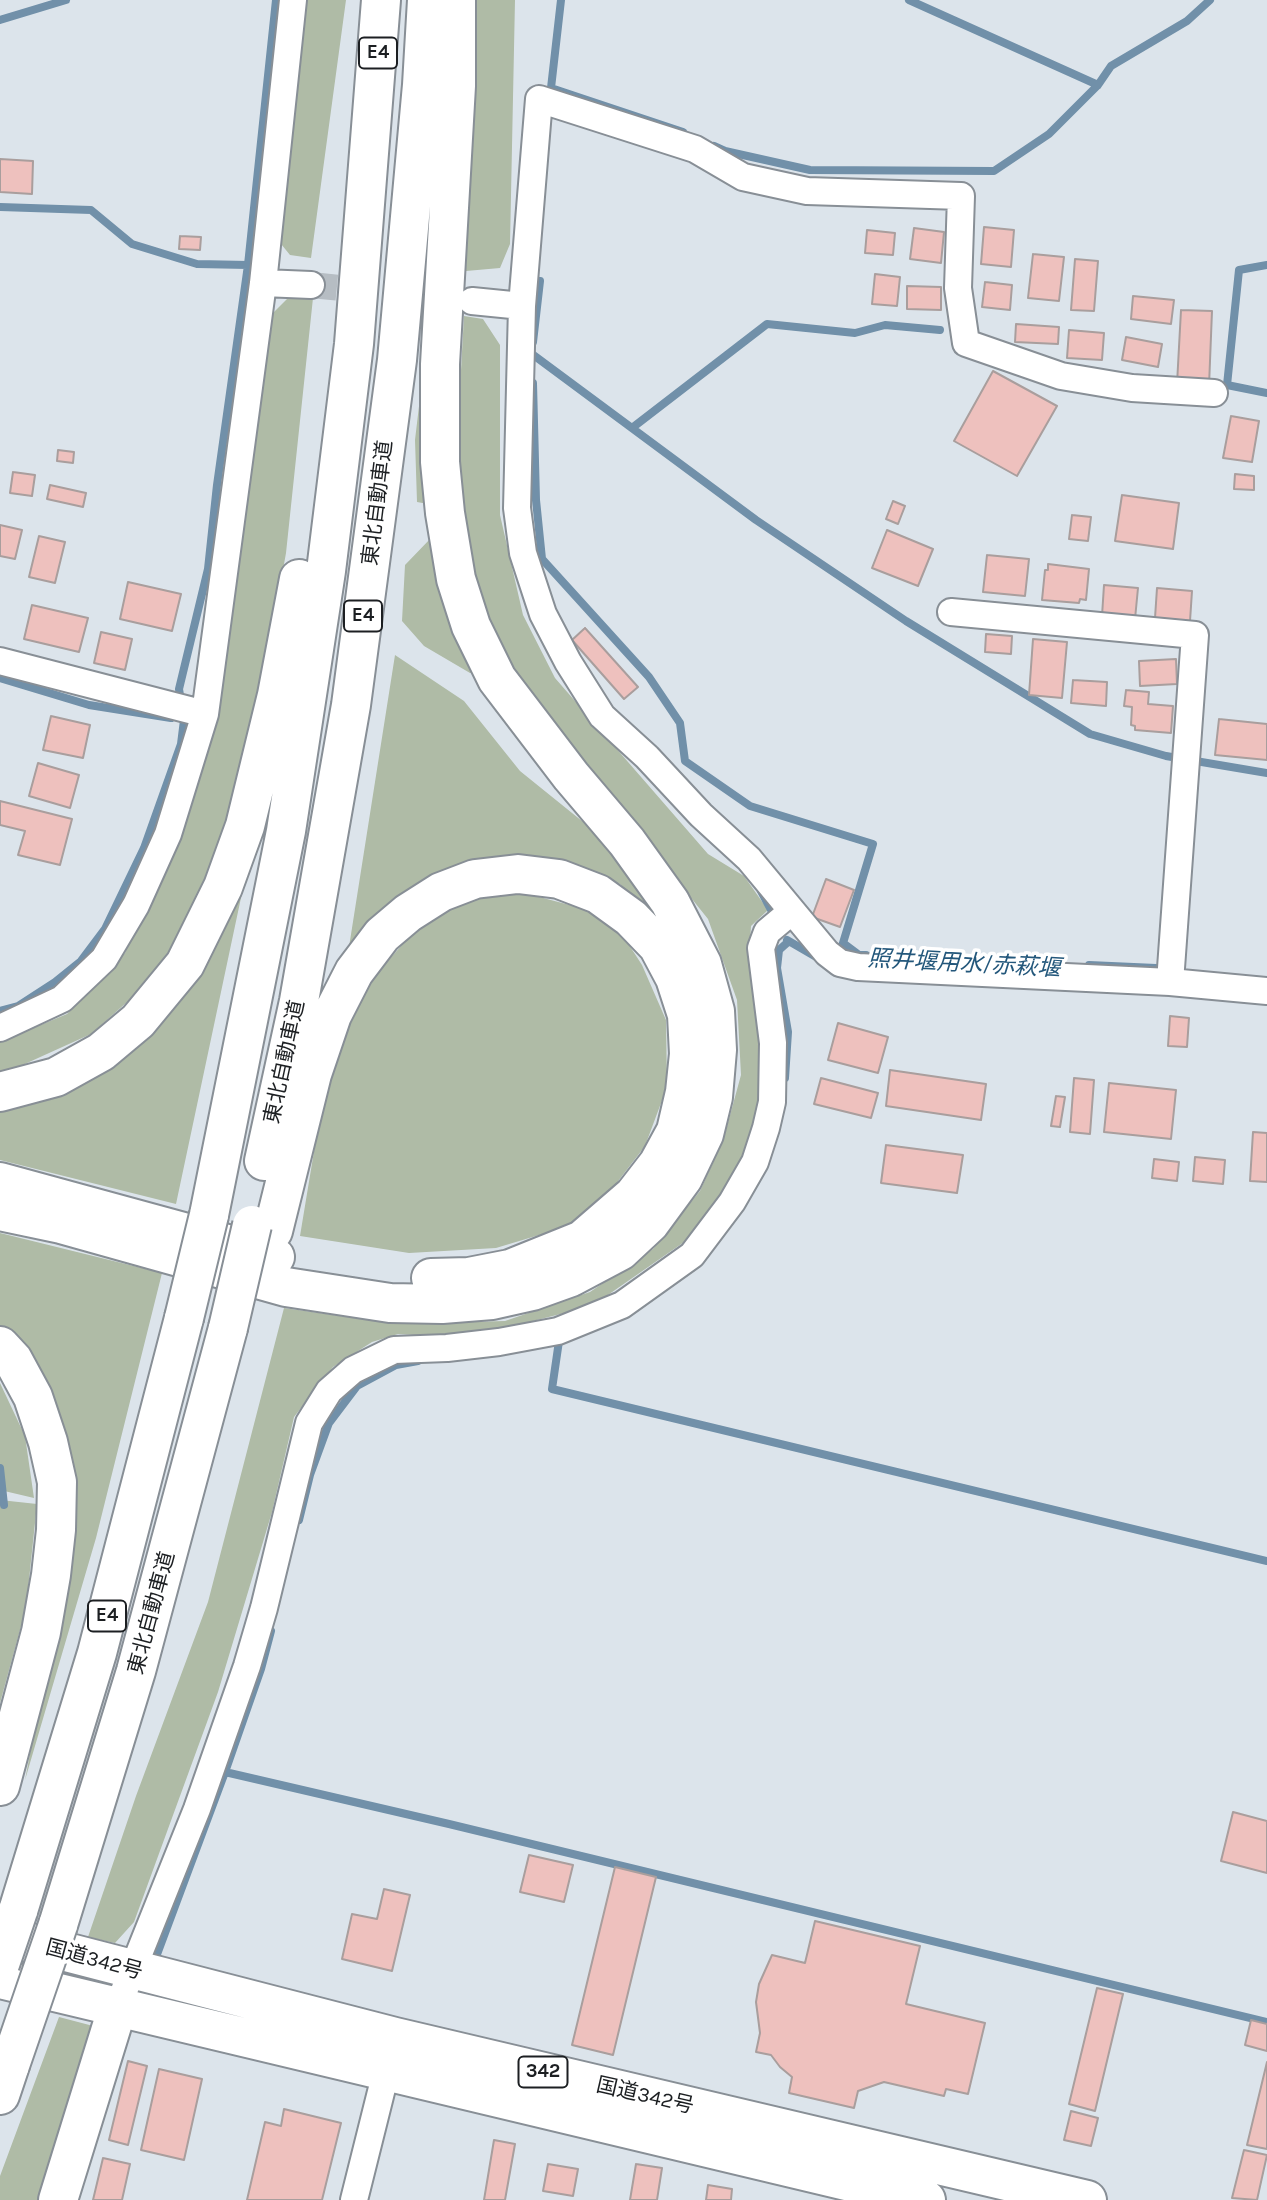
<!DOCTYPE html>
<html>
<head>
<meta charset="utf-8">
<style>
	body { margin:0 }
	canvas { display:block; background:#dce4eb }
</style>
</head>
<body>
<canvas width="1267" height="2200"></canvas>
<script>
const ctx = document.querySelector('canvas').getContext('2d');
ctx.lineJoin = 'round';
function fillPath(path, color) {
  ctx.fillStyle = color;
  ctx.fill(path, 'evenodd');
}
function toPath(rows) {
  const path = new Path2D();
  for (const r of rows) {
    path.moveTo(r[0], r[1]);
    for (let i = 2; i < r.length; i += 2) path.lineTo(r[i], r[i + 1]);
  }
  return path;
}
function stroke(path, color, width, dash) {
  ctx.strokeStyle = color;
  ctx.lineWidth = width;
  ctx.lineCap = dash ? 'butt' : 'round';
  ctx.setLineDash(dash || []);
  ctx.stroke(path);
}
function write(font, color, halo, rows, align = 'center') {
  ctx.font = font + ' Karla,"Noto Sans JP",sans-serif';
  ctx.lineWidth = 7;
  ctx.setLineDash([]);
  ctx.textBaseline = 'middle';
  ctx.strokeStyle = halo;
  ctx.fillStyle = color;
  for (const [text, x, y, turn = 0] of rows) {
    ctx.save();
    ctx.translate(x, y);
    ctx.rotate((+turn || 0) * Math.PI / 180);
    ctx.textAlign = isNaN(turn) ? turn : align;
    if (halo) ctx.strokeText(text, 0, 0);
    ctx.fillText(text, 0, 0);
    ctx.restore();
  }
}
const green = toPath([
	[303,0,346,0,311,258,290,255,277,239],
	[471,0,515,0,510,244,500,268,466,271],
	[292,294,313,298,286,553,256,720,233,813,206,880,169,952,135,995,91,1034,16,1068,0,1071,0,1042,67,1014,125,953,184,827,271,315],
	[464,316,483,319,500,345,500,515,523,615,555,678,708,854,744,876,768,910,751,926,749,959,762,1024,764,1092,736,1182,687,1240,592,1306,466,1338,398,1334,372,1342,333,1367,294,1417,272,1512,218,1692,134,1922,115,1943,88,1937,136,1796,208,1602,284,1308,396,1324,505,1321,590,1292,653,1249,700,1191,723,1141,741,1075,737,1000,708,919,523,688,493,634,471,577,462,516,457,442],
	[425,355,428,504,417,502,415,440],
	[431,538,475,672,470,673,424,646,402,621,405,565],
	[395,655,464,701,520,771,603,838,665,912,653,916,620,884,558,858,486,860,384,910,349,947],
	[249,860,176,1204,0,1160,0,1109,50,1099,115,1059,169,1015,216,946],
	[528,894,581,908,620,931,642,965,666,1020,667,1087,645,1146,612,1189,569,1226,496,1248,409,1253,300,1236,320,1115,343,1039,371,980,409,937,444,911,484,896],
	[0,1233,162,1273,96,1538,25,1780,73,1529,0,1330],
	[0,1383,25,1436,34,1498,0,1490],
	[0,1500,37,1504,26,1608,0,1703],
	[59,2017,97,2027,46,2200,0,2200,0,2176]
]);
const stream = toPath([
	[561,0,551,88,683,132],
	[909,0,1098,85],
	[0,20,66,0],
	[714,146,725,151,810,170,994,171,1049,134,1098,85,1111,66,1187,21,1210,0],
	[0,207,91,210,132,244,197,264,248,265],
	[1267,265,1239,270,1227,385,1267,393],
	[530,280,540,281,533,342],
	[532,354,756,520,906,621,1090,734,1166,756,1267,773],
	[533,383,536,500,542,559,649,677,680,723,685,761,750,806,873,844,843,943,859,955,866,955],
	[632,428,767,324,855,333,885,325,940,330],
	[0,678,89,705,171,718],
	[761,891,776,919],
	[787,940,818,958],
	[1089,965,1156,968],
	[0,1011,18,1006,55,982,81,961,105,929,144,848,181,744,184,720,179,689,208,569,217,485,248,265,276,0],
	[785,1078,788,1032,777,968,779,950,788,942],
	[559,1341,552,1389,1267,1561],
	[0,1468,4,1505],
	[299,1520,310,1475,329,1423,357,1386,396,1365,418,1361],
	[225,1772,449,1824,1267,2022],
	[153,1965,225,1772,261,1669,271,1631]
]);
const building = toPath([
	[0,159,33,161,32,194,0,192,0,159],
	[984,227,1014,230,1011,267,981,264,984,227],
	[914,228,944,232,941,263,910,259,914,228],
	[867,230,895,233,893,255,865,253,867,230],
	[180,236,201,237,200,250,179,249,180,236],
	[1033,254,1064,257,1059,301,1028,298,1033,254],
	[1075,259,1098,261,1094,311,1071,310,1075,259],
	[875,274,900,277,897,306,872,304,875,274],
	[985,282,1012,285,1010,310,982,307,985,282],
	[907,286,941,287,941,310,907,309,907,286],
	[1133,296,1174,300,1171,324,1131,319,1133,296],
	[1181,310,1212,311,1209,386,1177,384,1181,310],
	[1016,324,1059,327,1058,344,1015,342,1016,324],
	[1069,330,1104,333,1102,360,1067,358,1069,330],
	[1126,337,1162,344,1158,367,1122,360,1126,337],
	[993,371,1057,406,1017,476,954,441,993,371],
	[1231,416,1259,421,1252,462,1223,458,1231,416],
	[58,450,74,452,73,463,57,461,58,450],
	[13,472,35,475,32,496,10,493,13,472],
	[1235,474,1254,476,1254,490,1234,489,1235,474],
	[50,485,86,493,83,507,47,499,50,485],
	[1122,495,1179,503,1173,549,1115,541,1122,495],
	[893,501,905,506,898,524,886,519,893,501],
	[1072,515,1091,517,1088,541,1069,539,1072,515],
	[0,525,22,530,15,559,0,556,0,525],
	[887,530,933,549,918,586,872,568,887,530],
	[39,536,65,542,55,583,29,577,39,536],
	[987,555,1029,559,1025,596,983,592,987,555],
	[1048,564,1089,569,1086,600,1080,599,1079,603,1042,600,1045,570,1048,570,1048,564],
	[128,582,181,594,172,631,120,619,128,582],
	[1104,585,1138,588,1135,619,1102,616,1104,585],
	[1157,588,1192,591,1190,621,1155,618,1157,588],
	[32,605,88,618,79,652,24,639,32,605],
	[585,628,638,687,624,699,572,640,585,628],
	[101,632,132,639,125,670,94,663,101,632],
	[986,634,1012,636,1011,654,985,652,986,634],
	[1033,639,1067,642,1062,698,1029,695,1033,639],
	[1176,659,1177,684,1140,686,1139,661,1176,659],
	[1073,680,1107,682,1106,706,1071,703,1073,680],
	[1126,690,1149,692,1148,704,1173,706,1171,733,1135,730,1135,726,1131,725,1132,707,1124,706,1126,690],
	[51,716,90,725,83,758,43,750,51,716],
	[1219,719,1267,724,1267,760,1215,755,1219,719],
	[38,763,79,775,70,808,29,796,38,763],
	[0,801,72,819,60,865,18,855,25,831,0,825,0,801],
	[826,879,854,890,840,927,812,917,826,879],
	[1170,1016,1189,1018,1187,1047,1168,1046,1170,1016],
	[838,1023,888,1037,878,1073,828,1060,838,1023],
	[890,1070,986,1084,981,1120,886,1106,890,1070],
	[821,1078,878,1093,871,1118,814,1104,821,1078],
	[1074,1078,1094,1080,1090,1134,1070,1132,1074,1078],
	[1109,1083,1176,1090,1171,1139,1104,1132,1109,1083],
	[1056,1096,1065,1097,1060,1127,1051,1126,1056,1096],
	[1253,1132,1267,1133,1267,1182,1250,1181,1253,1132],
	[886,1145,963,1155,957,1193,881,1183,886,1145],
	[1195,1157,1225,1160,1223,1184,1193,1181,1195,1157],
	[1154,1159,1179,1162,1177,1181,1152,1178,1154,1159],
	[1233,1812,1267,1821,1267,1873,1221,1861,1233,1812],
	[529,1855,573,1865,564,1902,520,1892,529,1855],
	[615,1867,656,1877,613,2055,572,2045,615,1867],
	[384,1889,410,1895,392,1971,342,1959,352,1914,377,1919,384,1889],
	[815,1921,920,1946,906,2004,985,2023,968,2094,946,2089,944,2096,884,2082,858,2091,854,2108,789,2093,792,2077,780,2067,771,2055,756,2052,760,2033,756,2002,759,1984,772,1955,805,1963,815,1921],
	[1097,1988,1123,1994,1095,2111,1069,2104,1097,1988],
	[1251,2020,1267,2024,1267,2051,1245,2045,1251,2020],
	[128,2061,147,2066,128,2145,109,2140,128,2061],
	[1267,2062,1267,2149,1247,2145,1267,2062],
	[159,2069,202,2079,184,2160,141,2150,159,2069],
	[284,2109,341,2123,322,2200,247,2200,265,2122,281,2126,284,2109],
	[1071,2111,1098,2118,1091,2146,1064,2140,1071,2111],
	[494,2140,515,2144,505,2200,484,2200,494,2140],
	[1244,2150,1267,2155,1257,2200,1232,2198,1244,2150],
	[103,2158,130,2164,122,2200,93,2200,103,2158],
	[548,2164,578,2169,573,2196,543,2191,548,2164],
	[636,2164,662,2168,657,2200,630,2200,636,2164],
	[708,2185,732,2189,731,2200,706,2200,708,2185]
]);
const streetTunnel = toPath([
	[311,285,460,300]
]);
const street = toPath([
	[263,283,311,285],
	[472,301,522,306],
	[1214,393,1132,388,1061,376,966,343,958,288,961,196,807,191,743,177,695,149,539,99,522,306,517,508,523,553,543,614,568,662,602,716,647,757,701,815,749,859,827,953,840,963,858,967,1170,982,1267,991],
	[951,612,1195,635,1170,982],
	[0,661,205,714],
	[0,1028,62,999,104,959,136,905,168,834,205,714,263,283,293,0],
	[118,2006,197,1809,247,1666,264,1608,309,1423,329,1391,353,1370,394,1350,447,1348,499,1342,558,1331,622,1305,692,1255,732,1202,755,1162,766,1128,772,1102,773,1043,761,948,767,932,792,911],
	[354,2200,390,2056]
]);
const secondary = toPath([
	[58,2200,118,2006]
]);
const highway = toPath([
	[0,1092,56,1077,101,1052,138,1021,185,964,223,887,245,826,277,695,299,579],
	[264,1161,299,1001,351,705,397,360,422,85,427,0],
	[0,1182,275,1257],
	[0,1211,61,1224,286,1287,390,1303,442,1304,492,1300,532,1291,571,1277,620,1251,650,1223,683,1178,704,1134,713,1097,717,1050,715,1011,702,964,670,902,627,842,571,776,497,679,471,626,456,579,445,513,440,462,440,364,456,86,456,0],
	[209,1215,286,831,326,571,354,344,381,0],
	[273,1231,312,1074,332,1015,354,972,382,935,408,913,441,892,475,879,518,874,559,879,598,894,631,918,658,946,675,978,687,1015,689,1054,685,1092,676,1131,658,1164,634,1195,582,1240,510,1269,469,1277,431,1278],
	[0,1346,13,1360,33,1397,48,1442,57,1482,56,1530,51,1575,41,1632,0,1786],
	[18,1911,97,1653,184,1318],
	[58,1925,136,1671,228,1328],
	[0,1935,395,2037,1087,2200],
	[0,1979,926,2200],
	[0,2095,10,2065]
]);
const highwayBridge = toPath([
	[184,1318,209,1215],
	[228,1328,252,1225],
	[0,1964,18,1911],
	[10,2065,58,1925]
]);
const shields = [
	[378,53,38],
	[363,616,38],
	[107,1616,38],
	[543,2072,49]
];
const shieldNames = [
	["E4",378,53],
	["E4",363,616],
	["E4",107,1616],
	["342",543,2072]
];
const streetNames = [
	["東北自動車道",378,503,-83],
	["東北自動車道",285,1062,-78],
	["東北自動車道",152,1613,-75],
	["国道342号",94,1960,15],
	["国道342号",645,2096,13]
];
const waterNames = [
	["照井堰用水/赤萩堰",964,964,3]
];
fillPath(green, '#afbba6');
stroke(stream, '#7190a9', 8);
fillPath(building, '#eec1be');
stroke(building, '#a99e9d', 2);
stroke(streetTunnel, '#b6bdc3', 26, [26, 13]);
stroke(street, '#888f96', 30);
stroke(secondary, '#888f96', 42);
stroke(highway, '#888f96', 42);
stroke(street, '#fff', 26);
stroke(secondary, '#fff', 38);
stroke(highway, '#fff', 38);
stroke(highwayBridge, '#888f96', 42, []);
stroke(highwayBridge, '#fff', 38);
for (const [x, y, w] of shields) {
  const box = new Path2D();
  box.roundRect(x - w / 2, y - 15.5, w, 31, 5);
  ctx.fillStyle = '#fff';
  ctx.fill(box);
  stroke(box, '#1c1f22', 2);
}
write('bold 19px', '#1c1f22', null, shieldNames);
write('21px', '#1c1f22', '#fff', streetNames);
write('italic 23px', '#23577b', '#fff', waterNames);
</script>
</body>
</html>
